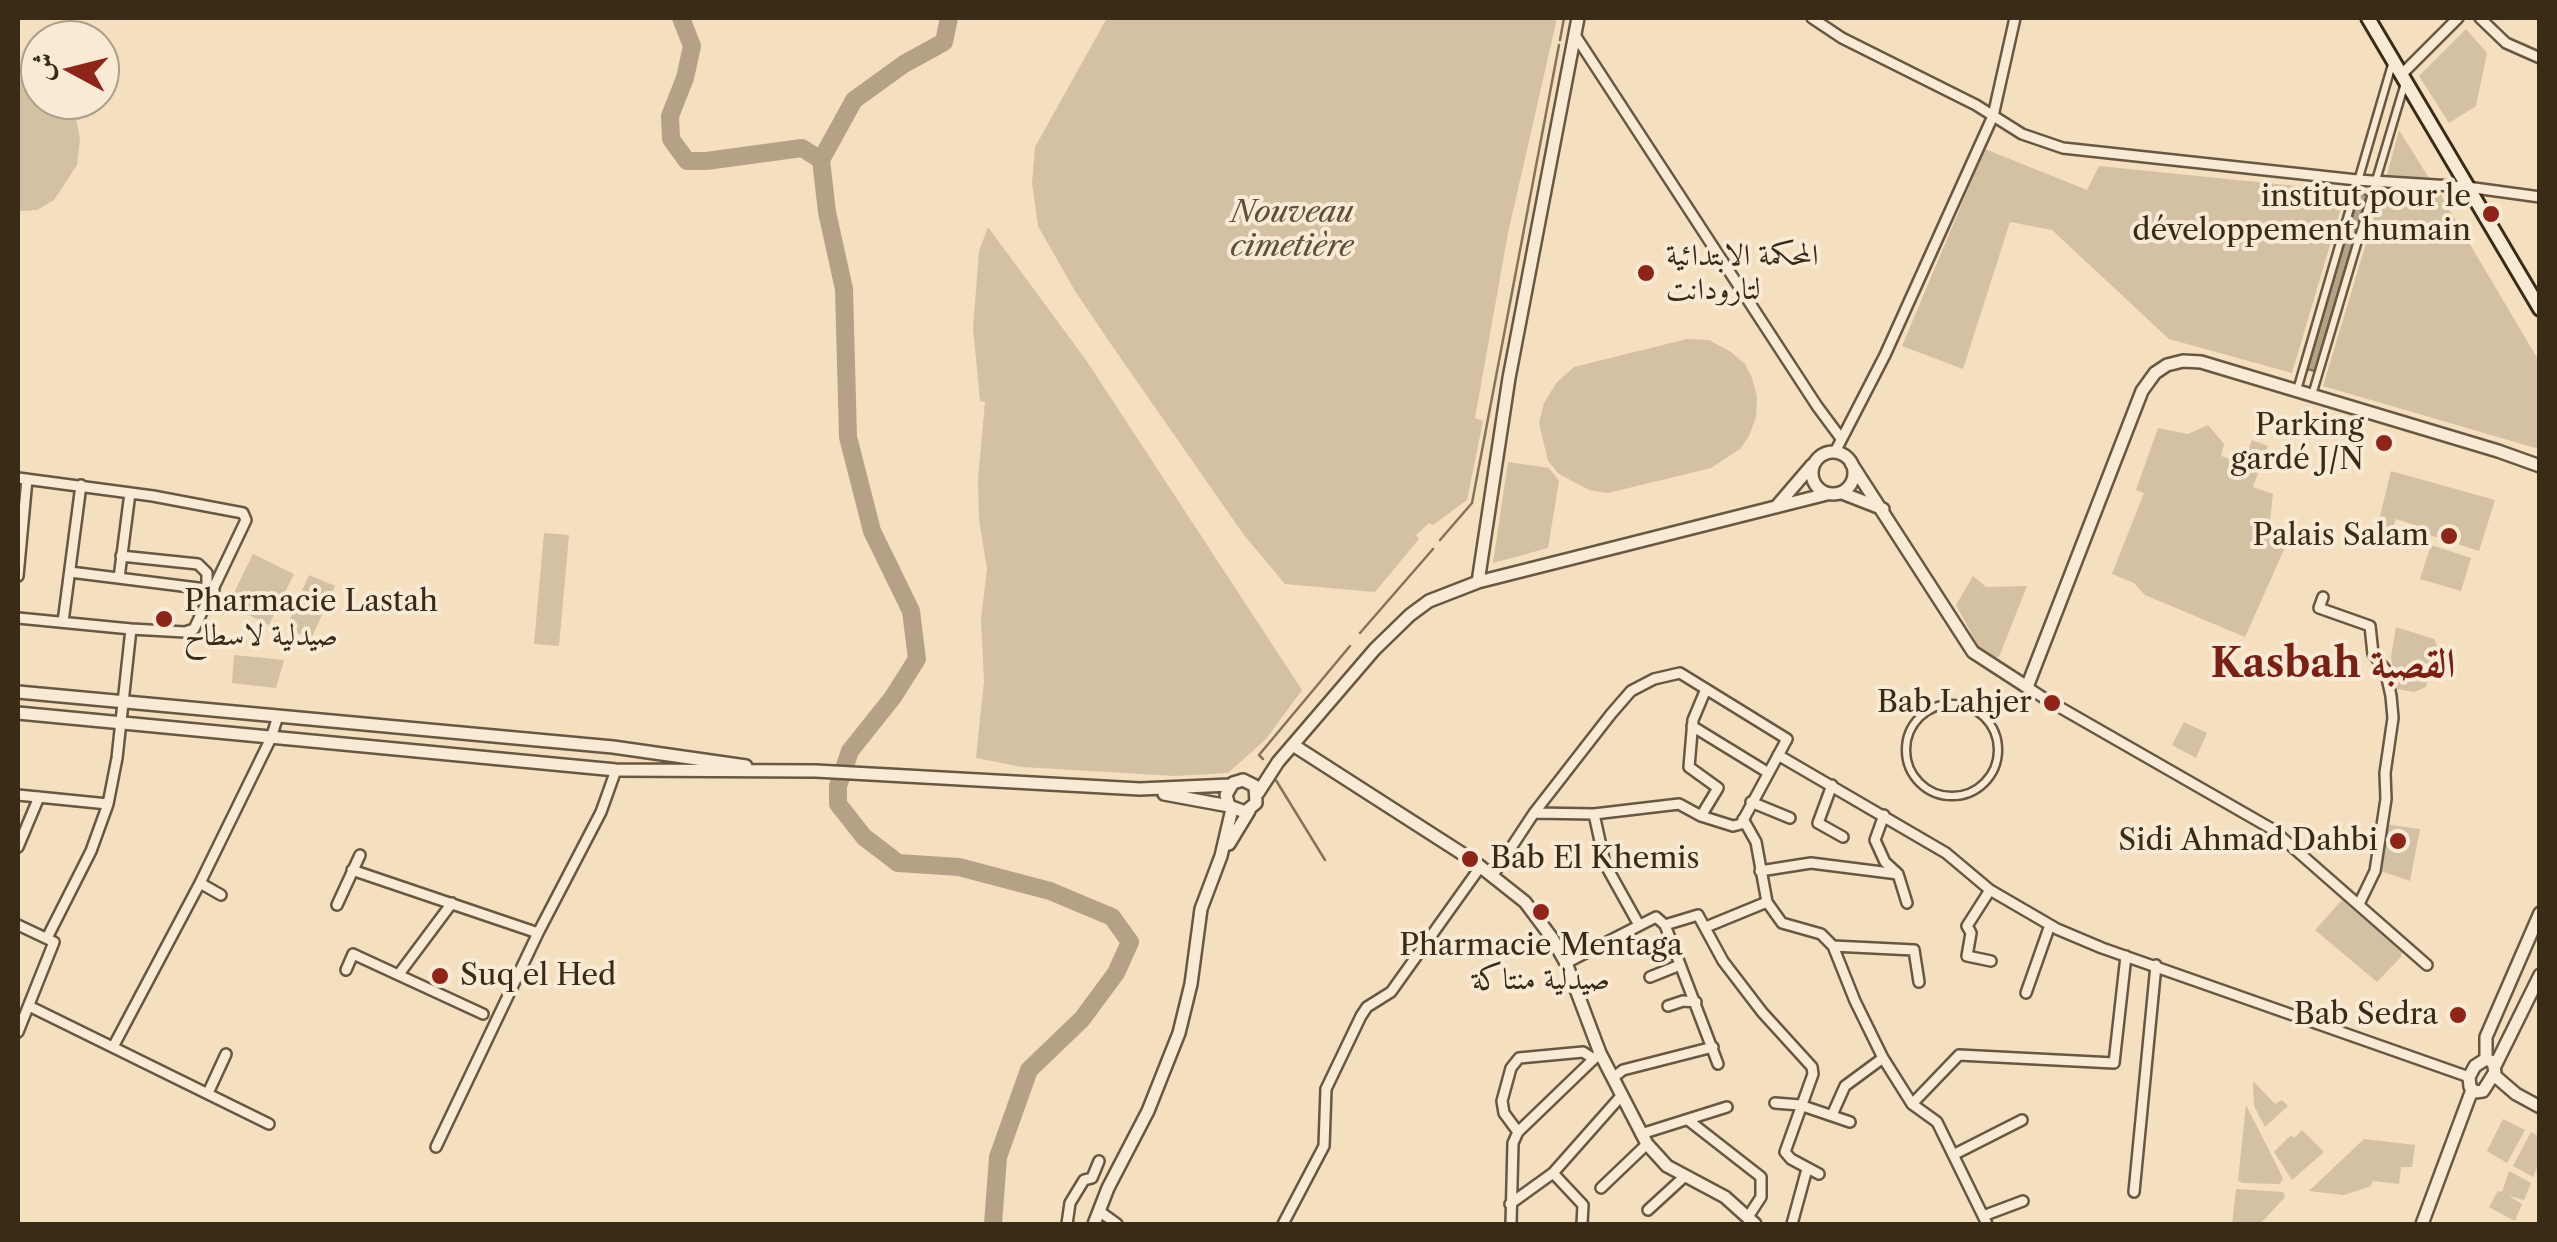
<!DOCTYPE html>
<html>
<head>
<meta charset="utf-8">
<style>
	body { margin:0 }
	#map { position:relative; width:2557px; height:1242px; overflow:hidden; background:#f4dfbf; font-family:"Libre Caslon Text",Amiri,serif }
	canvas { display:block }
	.frame { position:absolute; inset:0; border:20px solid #3a2b17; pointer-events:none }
	.north { position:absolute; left:20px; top:20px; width:100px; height:100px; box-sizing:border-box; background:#f8ead5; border:2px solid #ac9e89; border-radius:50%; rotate:277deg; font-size:28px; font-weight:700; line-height:40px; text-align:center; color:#3a2b17 }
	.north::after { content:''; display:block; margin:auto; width:35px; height:45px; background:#8f2418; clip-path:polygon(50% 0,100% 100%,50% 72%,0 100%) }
</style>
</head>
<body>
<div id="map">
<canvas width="2557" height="1242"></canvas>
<div class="frame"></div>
<div class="north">ش</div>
</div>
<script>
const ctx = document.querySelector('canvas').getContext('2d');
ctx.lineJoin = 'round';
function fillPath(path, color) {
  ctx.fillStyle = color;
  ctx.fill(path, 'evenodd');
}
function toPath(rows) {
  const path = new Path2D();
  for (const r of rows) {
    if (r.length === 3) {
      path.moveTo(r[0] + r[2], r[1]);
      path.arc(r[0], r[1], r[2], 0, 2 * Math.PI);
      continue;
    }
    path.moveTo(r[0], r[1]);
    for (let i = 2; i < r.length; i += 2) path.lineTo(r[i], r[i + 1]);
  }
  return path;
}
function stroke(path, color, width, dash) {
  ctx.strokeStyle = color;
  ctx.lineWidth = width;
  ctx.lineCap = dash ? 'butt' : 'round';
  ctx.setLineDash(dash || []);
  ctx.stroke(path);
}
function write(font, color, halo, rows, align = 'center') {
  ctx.font = font + ' "Libre Caslon Text",Amiri,serif';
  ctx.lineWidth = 8;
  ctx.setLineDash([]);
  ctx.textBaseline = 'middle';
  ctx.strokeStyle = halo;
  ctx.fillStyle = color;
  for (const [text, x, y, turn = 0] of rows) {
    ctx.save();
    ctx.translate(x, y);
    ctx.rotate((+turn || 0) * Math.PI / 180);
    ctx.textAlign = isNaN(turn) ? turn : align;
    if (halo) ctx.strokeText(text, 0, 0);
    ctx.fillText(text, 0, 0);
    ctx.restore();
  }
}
const green = toPath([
	[1107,18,1557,18,1508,233,1475,418,1483,421,1467,500,1433,525,1429,523,1416,535,1419,539,1375,592,1285,584,1244,535,1115,350,1075,291,1038,226,1032,183,1035,147],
	[2466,29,2487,53,2476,106,2449,123,2419,76],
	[18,79,40,83,40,100,64,100,76,118,80,139,77,165,54,200,37,210,21,211,18,211],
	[2399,130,2429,178,2387,175],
	[1985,149,2087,190,2099,166,2346,191,2292,373,2169,339,2052,230,2010,222,1963,369,1902,346],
	[2439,192,2539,361,2539,449,2323,386,2381,194],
	[988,227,1086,360,1302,690,1266,739,1228,773,1175,776,1022,767,976,758,984,681,981,619,987,569,979,519,978,479,985,402,980,401,973,328,979,251],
	[1687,339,1709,340,1731,352,1745,364,1752,378,1757,397,1756,417,1749,436,1740,449,1711,468,1608,493,1589,490,1559,474,1548,461,1539,423,1544,403,1557,382,1574,367],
	[2208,425,2224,444,2221,456,2243,463,2252,440,2268,446,2253,487,2273,494,2268,538,2286,545,2245,637,2145,595,2134,583,2112,574,2144,493,2136,490,2158,428,2188,434],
	[1508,462,1549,468,1559,481,1548,548,1493,563],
	[2391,471,2495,500,2479,551,2423,533,2424,528,2396,519,2391,532,2377,528],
	[544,533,569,535,559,646,534,644],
	[2431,545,2471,558,2461,591,2420,579],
	[253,554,294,574,269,625,228,605],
	[309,575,335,586,311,639,286,628],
	[1973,576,1986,587,2027,586,1999,657,1988,657,1981,651,1956,605],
	[2396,627,2434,639,2437,645,2426,687,2414,692,2396,689,2391,657],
	[234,655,284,660,276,688,232,683],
	[2184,722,2207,733,2196,758,2172,745],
	[2384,824,2420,829,2410,881,2378,870],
	[2342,900,2402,952,2401,957,2377,982,2315,930],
	[2253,1081,2275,1104,2282,1100,2288,1106,2265,1127,2254,1106],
	[2246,1105,2283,1178,2280,1184,2242,1183,2238,1180],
	[2503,1119,2525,1130,2507,1163,2487,1151],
	[2302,1130,2324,1152,2292,1180,2274,1152,2291,1135,2294,1138],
	[2531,1132,2540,1137,2539,1163,2533,1177,2513,1166],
	[2364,1139,2415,1145,2412,1167,2401,1167,2399,1184,2373,1181,2371,1186,2344,1195,2309,1191],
	[2509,1171,2531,1183,2524,1200,2509,1196,2522,1204,2515,1221,2489,1207,2498,1191,2502,1192],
	[2236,1189,2283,1192,2285,1197,2260,1224,2232,1224]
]);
const water = toPath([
	[2359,193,2367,195,2315,371,2307,369,2359,193]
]);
const stream = toPath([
	[1560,40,1564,18],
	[1440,540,1472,503,1559,45],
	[1360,633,1433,549],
	[1263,759,1259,755,1350,646],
	[1274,777,1325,860]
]);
const river = toPath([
	[681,18,692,46,685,78,670,116,671,139,687,161,706,161,802,148,821,160],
	[949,18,944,42,904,64,854,100,821,160,827,212,844,289,848,437,872,531,911,611,917,659,893,697,850,751,838,786,838,804,864,837,898,863,959,867,1050,891,1112,917,1130,942,1116,973,1082,1019,1029,1070,998,1157,993,1224]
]);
const pedestrian = toPath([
	[2297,390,2393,61],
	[2312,395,2405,83],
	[1952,750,46]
]);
const minor = toPath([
	[1812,18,1842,38,1976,105,2022,134,2063,148,2357,180,2467,187,2540,197],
	[2480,18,2506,43,2540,58],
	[1575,35,1817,406,1840,437],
	[2401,75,2458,18],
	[1835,452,1885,355,1993,116,2015,18],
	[18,478,153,496,243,513,246,520,194,629,185,632,131,629,117,758,108,804,91,851,47,938],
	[121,556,198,564,207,573,207,589],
	[70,572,214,590],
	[18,576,27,479],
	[119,578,130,493],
	[2323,597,2319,608,2370,626,2373,654,2385,669,2391,696,2393,718,2385,773,2386,799,2375,871,2359,904],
	[18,618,131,629],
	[63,622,81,485],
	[2027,687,2050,702],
	[2054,704,2272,829,2427,965],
	[1692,726,1767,772],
	[1778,755,1946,853,1990,890,2057,929,2102,948,2469,1077],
	[1832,785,1818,823,1843,837],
	[18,795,108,804],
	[1751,802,1790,818],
	[1594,814,1605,864,1639,925],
	[1884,815,1875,840,1885,862,1898,874,1907,903],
	[1701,816,1718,788,1689,767,1693,720,1706,689],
	[1743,819,1756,842,1767,902,1782,923,1821,934,1833,946,1855,1001,1883,1058,1912,1104,1937,1122,1987,1224],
	[18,847,39,797],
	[352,870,538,933],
	[1760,871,1811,863,1898,874],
	[1493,875,1534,813,1594,814,1679,804,1701,816,1733,826,1741,824,1787,739,1680,673,1654,679,1631,691,1611,714,1534,813],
	[200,883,221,895],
	[1990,890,1967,926,1971,933,1967,956,1991,961],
	[337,905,360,855],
	[18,925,54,942,18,1032],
	[1665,925,1698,915,1723,961,1762,1012,1812,1067,1813,1074,1785,1152,1791,1159,1819,1174],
	[1706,927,1767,902],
	[1833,946,1914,950,1919,982],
	[1566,963,1656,917,1665,925,1718,1064],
	[346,970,353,954,483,1014],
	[399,974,452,903],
	[1650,977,1680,965],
	[2026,993,2050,925],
	[29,1006,269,1124],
	[1668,1006,1683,1001,1696,1002],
	[113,1047,200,883,271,738,278,716],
	[1614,1077,1623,1070,1713,1047],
	[208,1093,226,1054],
	[1775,1103,1800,1105,1850,1122],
	[1912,1104,1959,1055,2114,1063,2126,956],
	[1832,1115,1845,1086,1883,1058],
	[1688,1120,1761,1177,1761,1197,1748,1217],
	[1518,1132,1504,1113,1502,1101,1511,1068,1519,1058,1583,1052,1594,1059],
	[1641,1134,1727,1107],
	[436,1147,538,933,601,812,616,770],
	[1955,1154,2022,1120],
	[1553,1173,1583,1205,1582,1224],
	[1601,1188,1647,1144],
	[2134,1192,2156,965],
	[1510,1204,1553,1173,1622,1095],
	[1648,1210,1684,1177],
	[1099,1211,1117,1224],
	[1983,1216,2023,1201],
	[1067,1224,1070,1203,1084,1180,1092,1178,1099,1161],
	[1283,1224,1324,1146,1326,1089,1361,1016,1367,1007,1391,992,1481,866],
	[1511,1224,1513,1143,1518,1132,1600,1053],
	[1792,1224,1807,1169]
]);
const tertiary = toPath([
	[1833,473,21],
	[1851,463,1973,652,2027,687,2142,391,2155,373,2167,365,2183,361,2201,362,2498,451,2540,466],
	[1842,493,1883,509],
	[1776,507,1812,465],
	[1478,582,1509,378,1578,18],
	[18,692,613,747,746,766],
	[18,713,616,770,816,771,1140,789,1230,785],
	[1293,745,1469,858],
	[1258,793,1278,762,1375,649,1410,615,1429,601,1478,582,1827,494],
	[1164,794,1229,806,1245,812,1256,803,1255,786,1243,780,1233,783,1226,795,1229,806],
	[1229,844,1249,811],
	[1472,860,1525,902,1552,938,1566,963,1600,1053,1647,1144,1667,1166,1725,1197,1755,1224],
	[2486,1059,2486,1037,2540,913],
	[2486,1059,2493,1062,2495,1072,2483,1091,2475,1092,2470,1087,2469,1077,2475,1066,2486,1059],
	[2495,1066,2540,975],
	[2494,1075,2516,1094,2540,1107],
	[1094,1224,1108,1188,1148,1111,1179,1033,1191,984,1201,909,1221,856,1232,809],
	[2422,1224,2472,1090]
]);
const secondary = toPath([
	[2368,18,2540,309]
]);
const markers = [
	[2491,214,10,"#8f2418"],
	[1646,273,10,"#8f2418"],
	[2384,443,10,"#8f2418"],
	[2449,536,10,"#8f2418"],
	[164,619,10,"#8f2418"],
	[2052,703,10,"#8f2418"],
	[2398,841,10,"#8f2418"],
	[1470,859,10,"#8f2418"],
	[1541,912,10,"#8f2418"],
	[440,976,10,"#8f2418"],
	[2458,1015,10,"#8f2418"]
];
const poiNames = [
	["institut pour le",2471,197],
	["développement humain",2471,231],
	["المحكمة الابتدائية",1666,256,"left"],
	["لتارودانت",1666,290,"left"],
	["Parking",2364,426],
	["gardé J/N",2364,460],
	["Palais Salam",2429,536],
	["Pharmacie Lastah",184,602,"left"],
	["صيدلية لاسطاح",184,636,"left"],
	["Bab Lahjer",2032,703],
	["Sidi Ahmad Dahbi",2378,841],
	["Bab El Khemis",1490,859,"left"],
	["Pharmacie Mentaga",1541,946,"center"],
	["صيدلية منتاكة",1541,980,"center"],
	["Suq el Hed",460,976,"left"],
	["Bab Sedra",2438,1015]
];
const parkNames = [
	["Nouveau",1292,213],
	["cimetière",1292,247]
];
const districtNames = [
	["Kasbah القصبة",2333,665]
];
fillPath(green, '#d4c0a2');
fillPath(water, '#b5a286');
stroke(water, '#84725a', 2.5);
stroke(stream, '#84725a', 2.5);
stroke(river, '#b5a286', 18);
stroke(pedestrian, '#685841', 11);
stroke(minor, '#685841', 14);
stroke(tertiary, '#685841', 16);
stroke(secondary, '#3a2b17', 18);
stroke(pedestrian, '#f8ead5', 6);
stroke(minor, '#f8ead5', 9);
stroke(tertiary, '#f8ead5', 11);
stroke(secondary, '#f8ead5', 12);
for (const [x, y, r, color] of markers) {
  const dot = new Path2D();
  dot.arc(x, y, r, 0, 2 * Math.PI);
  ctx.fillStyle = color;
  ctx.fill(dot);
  stroke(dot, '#f8ead5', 4);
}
write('30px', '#3a2b17', '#f8ead5', poiNames, 'right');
write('italic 30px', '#60503a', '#f8ead5', parkNames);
write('bold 40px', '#7a1f14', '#f8ead5', districtNames);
</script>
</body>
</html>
